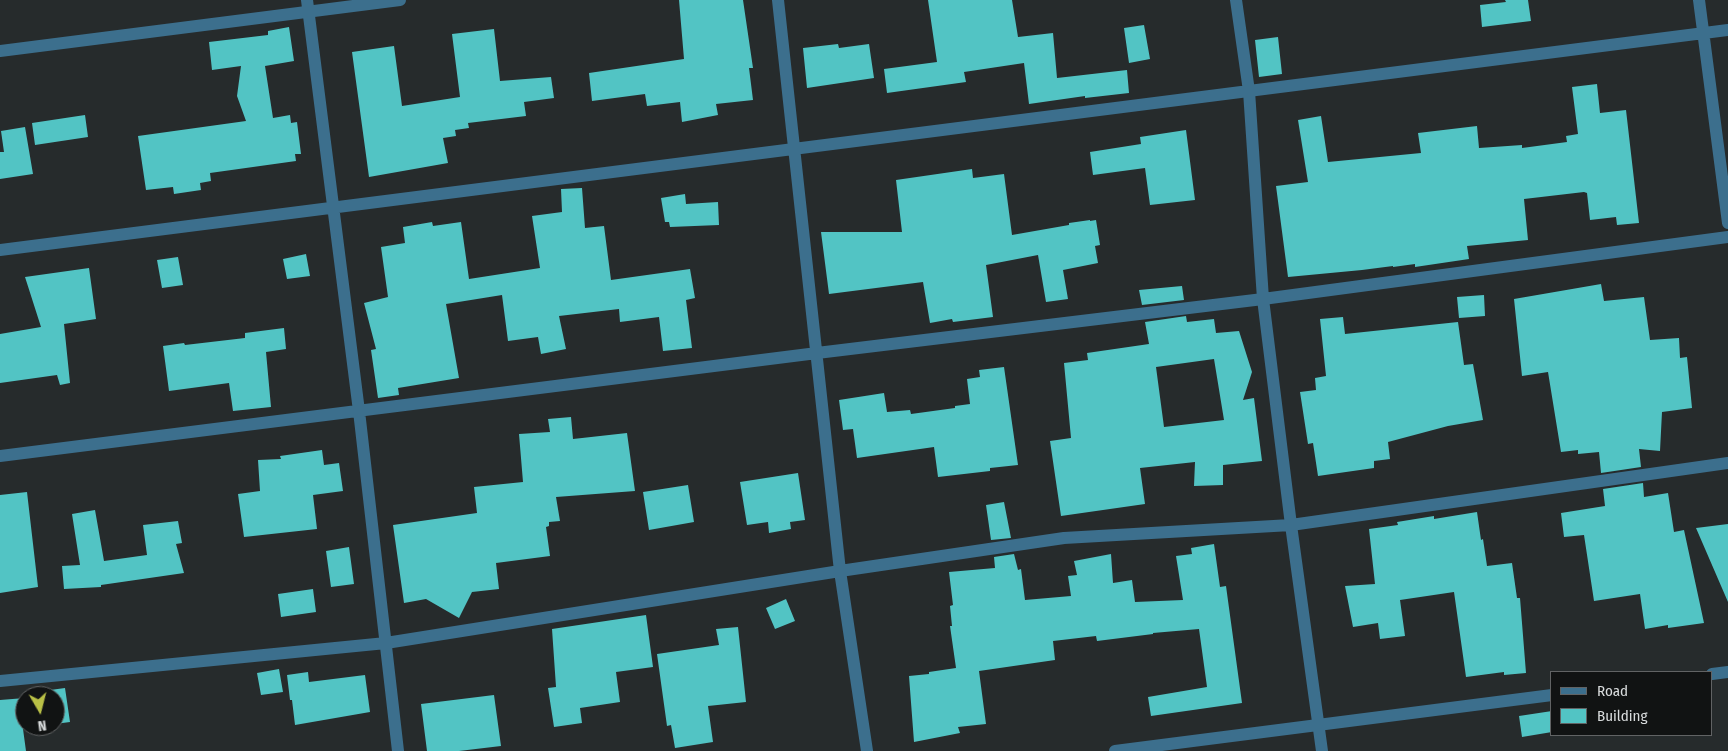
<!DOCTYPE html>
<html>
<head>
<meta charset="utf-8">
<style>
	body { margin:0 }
	#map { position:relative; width:1728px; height:751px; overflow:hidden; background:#262b2c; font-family:"Fira Sans Condensed",sans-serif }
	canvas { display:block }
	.legend { position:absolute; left:1550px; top:671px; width:162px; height:65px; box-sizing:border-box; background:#111313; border:1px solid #616364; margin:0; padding:6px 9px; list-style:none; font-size:15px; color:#d9dcdd }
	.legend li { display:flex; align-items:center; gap:10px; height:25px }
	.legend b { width:25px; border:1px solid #616364 }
	.north { position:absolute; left:15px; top:686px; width:50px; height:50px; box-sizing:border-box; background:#111313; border:1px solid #616364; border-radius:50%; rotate:172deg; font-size:14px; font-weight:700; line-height:20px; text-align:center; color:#d9dcdd }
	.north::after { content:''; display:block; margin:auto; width:18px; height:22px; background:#b9c046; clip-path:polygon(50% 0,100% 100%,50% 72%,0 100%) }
</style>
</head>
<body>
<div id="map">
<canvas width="1728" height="751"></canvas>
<ul class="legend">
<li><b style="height:6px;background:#3c6f8d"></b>Road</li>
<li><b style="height:14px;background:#52c4c4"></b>Building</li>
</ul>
<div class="north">N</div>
</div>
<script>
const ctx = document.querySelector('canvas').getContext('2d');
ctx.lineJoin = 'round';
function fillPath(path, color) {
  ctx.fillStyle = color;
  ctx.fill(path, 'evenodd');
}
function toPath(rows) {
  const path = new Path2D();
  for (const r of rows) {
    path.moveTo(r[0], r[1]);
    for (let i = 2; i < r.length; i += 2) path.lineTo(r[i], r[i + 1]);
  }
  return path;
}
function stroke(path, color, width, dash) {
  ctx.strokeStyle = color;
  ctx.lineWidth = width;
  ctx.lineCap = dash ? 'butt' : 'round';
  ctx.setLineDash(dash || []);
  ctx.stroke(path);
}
const building = toPath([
	[679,0,743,0,753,68,749,68,753,100,716,104,718,115,682,122,680,102,647,106,645,94,592,101,589,73,684,59],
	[928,0,1012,0,1018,37,1053,33,1057,78,1127,70,1129,93,1085,98,1085,96,1029,104,1024,63,964,72,966,82,887,93,884,69,937,62],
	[1505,0,1528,0,1531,21,1482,27,1480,5,1506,2],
	[1144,25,1150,59,1129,63,1124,28],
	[289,27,294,61,265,66,273,118,290,115,291,123,297,122,301,154,295,154,296,161,210,173,211,181,200,183,201,190,174,194,173,187,146,190,138,136,246,121,237,96,241,66,212,70,209,42,268,35,268,31],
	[494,29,500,81,551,77,554,98,524,102,526,116,468,123,469,128,455,130,456,136,443,138,448,163,369,177,352,52,394,46,402,106,460,97,452,34],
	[1278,37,1282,74,1259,77,1255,40],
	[838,44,839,48,869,44,874,78,807,88,803,48],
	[1597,84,1600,113,1626,110,1639,223,1617,225,1616,217,1590,220,1587,193,1584,192,1524,199,1528,240,1467,246,1469,259,1415,267,1415,264,1393,267,1393,266,1362,270,1288,277,1276,186,1308,182,1298,120,1321,116,1328,162,1421,153,1418,133,1477,126,1479,148,1522,145,1522,148,1567,142,1566,136,1578,134,1572,87],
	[85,115,88,137,35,145,32,123],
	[25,127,33,174,0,179,0,152,4,152,1,131],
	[1186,130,1195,200,1150,205,1145,168,1093,175,1090,152,1141,144,1140,137],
	[972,169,973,178,1004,174,1012,235,1069,225,1069,223,1090,220,1090,221,1096,220,1100,245,1095,246,1098,263,1063,270,1068,299,1046,302,1038,255,986,265,993,317,953,322,952,319,930,323,923,282,829,294,821,232,902,232,896,180],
	[582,188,585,228,604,226,611,280,690,269,695,298,686,300,692,348,663,351,659,317,620,322,619,309,559,316,566,349,541,354,538,337,508,341,502,295,446,304,459,378,398,388,399,395,378,398,371,350,376,349,364,303,388,297,381,247,405,243,403,227,432,222,433,226,461,222,469,279,540,268,532,216,562,212,561,189],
	[685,194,686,204,718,202,719,225,670,227,669,222,665,222,661,198],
	[306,254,310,276,287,279,283,259],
	[178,257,183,285,162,288,157,260],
	[89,268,96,319,64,324,70,383,60,385,57,375,0,383,0,334,41,327,25,277],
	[1601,284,1604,301,1644,297,1650,340,1679,338,1680,358,1687,357,1692,408,1662,412,1660,451,1639,449,1641,467,1601,473,1599,452,1578,454,1578,450,1561,452,1548,372,1522,376,1514,299],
	[1182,286,1184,300,1142,305,1139,290],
	[1484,295,1485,316,1459,318,1457,297],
	[1186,316,1187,322,1214,319,1216,333,1239,331,1252,372,1243,400,1254,398,1262,461,1223,465,1223,485,1194,486,1195,462,1140,468,1145,504,1061,516,1050,441,1071,438,1064,363,1088,360,1087,353,1149,344,1145,322],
	[1214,359,1224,420,1164,427,1156,367],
	[1343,317,1345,334,1458,322,1464,365,1473,364,1483,420,1448,426,1388,442,1390,459,1374,461,1374,468,1318,476,1313,443,1308,444,1300,392,1316,390,1315,378,1326,376,1320,319],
	[284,328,286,349,266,352,271,407,233,411,229,383,169,391,163,346,184,343,185,345,245,338,245,333],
	[1004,367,1018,465,990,468,990,471,938,477,934,447,857,458,853,429,843,430,839,400,884,393,887,412,910,410,911,414,955,408,955,406,970,404,967,379,980,377,979,370],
	[571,417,573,439,627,433,635,491,556,497,560,521,549,522,549,526,546,527,550,556,496,563,499,589,472,592,459,618,426,599,404,603,393,525,477,513,474,487,523,482,519,434,550,432,548,419],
	[322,450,324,465,339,463,343,491,313,495,317,529,244,537,238,494,260,491,258,460,281,459,280,456],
	[798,473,805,520,790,522,791,529,769,533,768,522,747,525,740,482],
	[1643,483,1644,497,1668,493,1674,532,1684,530,1704,623,1668,628,1668,625,1645,629,1640,594,1594,601,1584,535,1564,537,1561,513,1605,506,1603,489],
	[688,485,694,522,649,530,643,492],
	[27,492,38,587,0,593,0,495],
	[1004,502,1011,538,991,540,986,505],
	[95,510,104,561,147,555,143,525,178,521,182,543,176,544,184,573,101,585,101,587,64,589,62,566,80,565,72,514],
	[1477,512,1481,540,1483,539,1487,566,1512,563,1517,598,1520,598,1526,673,1504,675,1504,672,1466,677,1454,592,1400,600,1405,636,1380,639,1378,623,1353,627,1345,586,1375,584,1369,529,1398,525,1397,522,1434,516,1434,519],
	[1728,524,1728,602,1696,528],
	[1214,544,1220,587,1226,586,1242,703,1151,716,1148,697,1207,687,1199,629,1153,633,1153,634,1097,641,1096,636,1053,641,1055,660,979,671,986,724,958,727,960,733,914,742,909,676,929,674,929,672,956,668,950,626,952,626,950,606,953,605,949,572,995,568,994,557,1014,554,1018,570,1021,569,1025,600,1071,596,1068,576,1077,575,1074,561,1111,554,1113,583,1132,580,1135,602,1183,600,1176,556,1192,554,1191,548],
	[349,547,354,584,331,587,326,551],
	[313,589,316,612,281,617,278,594],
	[786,599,795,621,775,629,766,608],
	[646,615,653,667,616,672,620,702,580,708,582,723,554,727,548,688,556,687,552,629],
	[738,627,746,702,708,706,713,742,675,748,671,725,667,726,657,654,719,645,716,629],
	[279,669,283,692,261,695,257,673],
	[308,672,309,682,365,675,370,712,295,725,292,700,290,700,287,675],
	[65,688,70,722,55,724,55,696,43,696,43,691],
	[494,695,501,746,459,751,427,751,421,704],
	[25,698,25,726,42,726,23,729,26,751,0,751,0,700],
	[1552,711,1552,732,1522,737,1519,716]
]);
const minor = toPath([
	[307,0,359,411,398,751],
	[778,0,840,571,867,751],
	[1236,0,1249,91,1263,299,1291,525,1322,751],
	[1699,0,1728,223],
	[0,51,400,0],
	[0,250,1728,30],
	[0,456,817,353,1263,299,1728,237],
	[1712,674,1728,672],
	[0,681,386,643,840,571,1064,538,1291,525,1728,463],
	[1115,751,1552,695]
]);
fillPath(building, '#52c4c4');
stroke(minor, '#3c6f8d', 12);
</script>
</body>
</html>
